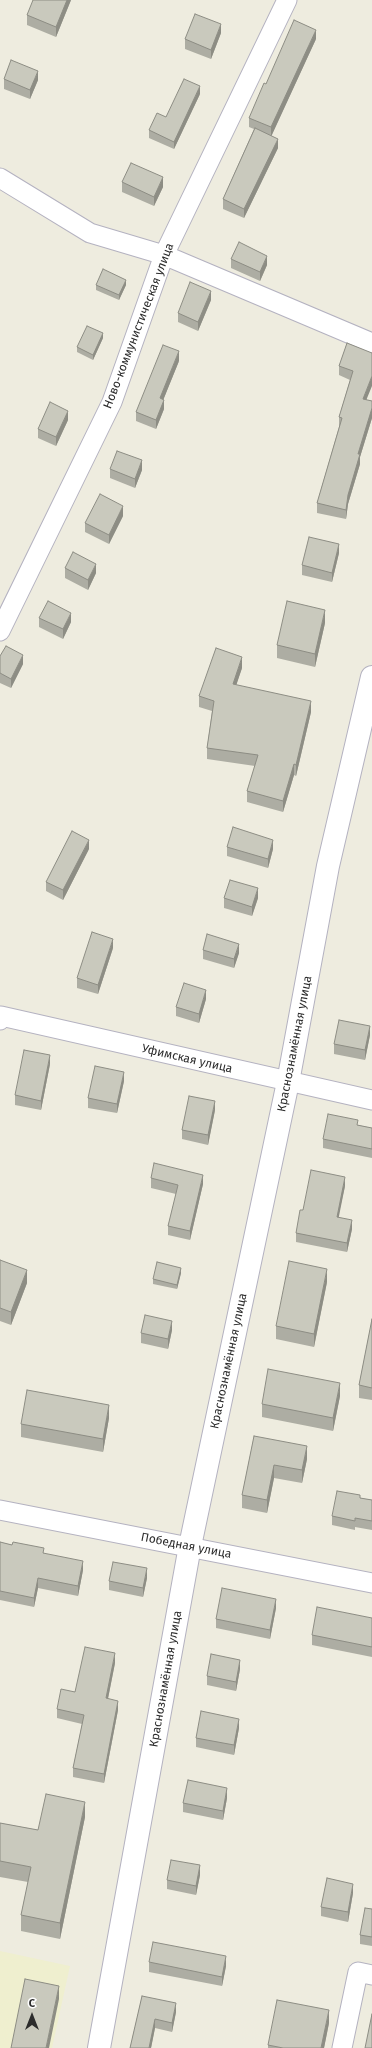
<!DOCTYPE html>
<html>
<head>
<meta charset="utf-8">
<style>
	body { margin:0 }
	#map { position:relative; width:372px; height:2048px; overflow:hidden; background:#eeecdf; font-family:"Fira Sans",sans-serif }
	canvas { display:block }
	.north { position:absolute; left:12px; top:1996px; width:40px; height:40px; -webkit-text-stroke:3px #fff; paint-order:stroke; rotate:0deg; font-size:11px; font-weight:700; line-height:16px; text-align:center; color:#2c2c2c }
	.north::after { content:''; display:block; margin:auto; width:14px; height:18px; background:#2c2c2c; clip-path:polygon(50% 0,100% 100%,50% 72%,0 100%) }
</style>
</head>
<body>
<div id="map">
<canvas width="372" height="2048"></canvas>
<div class="north">С</div>
</div>
<script>
const ctx = document.querySelector('canvas').getContext('2d');
ctx.lineJoin = 'round';
function fillPath(path, color) {
  ctx.fillStyle = color;
  ctx.fill(path, 'evenodd');
}
function toPath(rows) {
  const path = new Path2D();
  for (const r of rows) {
    path.moveTo(r[0], r[1]);
    for (let i = 2; i < r.length; i += 2) path.lineTo(r[i], r[i + 1]);
  }
  return path;
}
function stroke(path, color, width, dash) {
  ctx.strokeStyle = color;
  ctx.lineWidth = width;
  ctx.lineCap = dash ? 'butt' : 'round';
  ctx.setLineDash(dash || []);
  ctx.stroke(path);
}
function write(font, color, halo, rows, align = 'center') {
  ctx.font = font + ' "Fira Sans",sans-serif';
  ctx.lineWidth = 3.5;
  ctx.setLineDash([]);
  ctx.textBaseline = 'middle';
  ctx.strokeStyle = halo;
  ctx.fillStyle = color;
  for (const [text, x, y, turn = 0] of rows) {
    ctx.save();
    ctx.translate(x, y);
    ctx.rotate((+turn || 0) * Math.PI / 180);
    ctx.textAlign = isNaN(turn) ? turn : align;
    if (halo) ctx.strokeText(text, 0, 0);
    ctx.fillText(text, 0, 0);
    ctx.restore();
  }
}
const education = toPath([
	[0,1951,70,1966,52,2048,0,2048]
]);
const minor = toPath([
	[0,178,90,233,164,255,372,343],
	[0,631,112,402,164,255,287,0],
	[0,1020,1,1016,372,1100],
	[0,1510,372,1583],
	[342,2048,358,1972,372,1975]
]);
const tertiary = toPath([
	[99,2048,190,1546,288,1082,328,866,372,677]
]);
const wall = toPath([
	[71,0,56,37,27,25,27,15],
	[221,33,211,59,185,49,185,39],
	[316,39,271,136,278,148,244,218,223,209,223,199,254,129,249,127,249,118,266,84],
	[4,79,38,80,30,99,4,89],
	[200,94,174,149,149,138,149,130,166,117],
	[122,182,163,187,154,206,122,192],
	[231,259,267,265,260,281,231,268],
	[96,285,126,285,119,300,96,290],
	[211,300,198,331,178,322,178,313],
	[103,338,93,360,77,352,77,347],
	[347,343,367,400,372,401,372,418,360,457,360,464,348,504,346,519,317,513,317,503,339,427,339,417,350,380,339,375,339,366],
	[179,361,163,400,164,409,156,429,136,421,136,412],
	[68,420,56,446,38,438,38,429],
	[110,469,142,470,135,488,110,478],
	[123,516,109,544,85,532,85,523],
	[339,553,332,582,302,575,302,565],
	[65,568,96,573,88,590,65,578],
	[39,618,71,622,63,639,39,627],
	[325,623,315,667,277,658,277,645],
	[0,656,23,664,11,688,0,683],
	[242,668,236,685,311,712,296,776,294,775,283,812,247,802,247,791,255,766,207,759,207,748,212,711,199,707,199,696],
	[227,847,273,849,268,868,227,856],
	[89,849,63,900,46,891,46,882],
	[224,898,258,898,252,916,224,908],
	[113,948,98,994,77,988,77,978],
	[203,950,239,953,234,968,203,959],
	[206,999,199,1023,176,1016,176,1007],
	[370,1035,365,1060,334,1054,334,1044],
	[50,1064,41,1110,15,1105,15,1095],
	[124,1081,117,1113,88,1108,88,1098],
	[215,1110,208,1145,182,1139,182,1130],
	[358,1125,372,1128,372,1158,323,1148,323,1139],
	[151,1178,203,1184,190,1240,168,1235,168,1226,176,1194,151,1188],
	[345,1186,338,1217,352,1229,347,1252,296,1242,296,1233,303,1210],
	[0,1260,27,1283,11,1325,0,1321],
	[181,1273,177,1289,153,1284,153,1279],
	[327,1282,314,1347,276,1339,276,1326],
	[372,1319,372,1400,359,1398,359,1385],
	[172,1330,168,1349,141,1343,141,1333],
	[340,1396,333,1431,262,1417,262,1404],
	[109,1418,103,1452,21,1437,21,1424],
	[254,1436,307,1459,302,1483,274,1478,267,1513,242,1508,242,1495],
	[360,1498,372,1500,372,1530,355,1527,355,1530,332,1525,332,1516],
	[0,1542,44,1553,83,1570,78,1596,38,1588,34,1607,0,1600],
	[147,1578,143,1597,109,1590,109,1581],
	[276,1608,270,1639,216,1628,216,1619],
	[372,1618,372,1657,312,1645,312,1635],
	[115,1663,108,1699,118,1710,104,1783,73,1777,73,1768,82,1724,57,1718,57,1709,75,1692],
	[240,1669,236,1691,207,1685,207,1676],
	[239,1728,234,1755,196,1747,196,1738],
	[227,1798,223,1820,183,1812,183,1803],
	[85,1817,60,1939,21,1931,21,1915,28,1882,0,1877,0,1823,38,1830],
	[200,1875,196,1895,167,1889,167,1880],
	[353,1893,348,1922,321,1916,321,1907],
	[372,1909,372,1946,360,1944,360,1935],
	[149,1962,226,1966,222,1986,149,1972],
	[142,1996,176,2012,172,2032,155,2028,151,2048,130,2048],
	[329,2023,324,2048,268,2048,268,2045]
]);
const shadedWall = toPath([
	[67,0,71,0,56,37,56,27],
	[221,24,221,33,211,59,211,50],
	[316,30,316,39,271,137,271,127],
	[38,71,38,80,30,99,30,90],
	[200,86,200,94,174,149,174,142],
	[278,139,278,148,244,218,244,209],
	[163,177,163,187,154,206,154,197],
	[267,256,267,265,260,281,260,272],
	[126,280,126,285,119,300,119,295],
	[211,291,211,300,198,331,198,322],
	[103,333,103,338,93,360,93,355],
	[179,351,179,361,160,408,160,398],
	[372,376,372,386,363,408,363,399],
	[164,400,164,409,156,429,156,420],
	[372,408,372,418,360,457,360,464,348,504,346,519,346,510,348,495,358,454],
	[68,411,68,420,56,446,56,437],
	[142,460,142,470,135,488,135,479],
	[123,506,123,516,109,544,109,535],
	[339,544,339,553,332,582,332,573],
	[96,564,96,573,88,590,88,580],
	[325,610,325,623,315,667,315,654],
	[71,613,71,622,63,639,63,629],
	[23,655,23,664,11,688,11,679],
	[242,657,242,668,233,695,233,684],
	[311,701,311,712,296,776,296,765],
	[294,764,294,775,283,812,283,801],
	[89,840,89,849,63,900,63,890],
	[273,840,273,849,268,868,268,859],
	[258,888,258,898,252,916,252,907],
	[113,939,113,948,98,994,98,985],
	[239,944,239,953,234,968,234,959],
	[206,990,206,999,199,1023,199,1014],
	[370,1026,370,1035,365,1060,365,1050],
	[50,1055,50,1064,41,1110,41,1101],
	[124,1072,124,1081,117,1113,117,1104],
	[215,1101,215,1110,208,1145,208,1135],
	[203,1175,203,1184,190,1240,190,1231],
	[345,1177,345,1186,337,1226,337,1217],
	[352,1220,352,1229,347,1252,347,1243],
	[181,1268,181,1273,177,1289,177,1285],
	[327,1269,327,1282,314,1347,314,1334],
	[27,1270,27,1283,11,1325,11,1312],
	[172,1321,172,1330,168,1349,168,1339],
	[340,1383,340,1396,333,1431,333,1418],
	[109,1405,109,1418,103,1452,103,1439],
	[307,1446,307,1459,302,1483,302,1470],
	[274,1465,274,1478,267,1513,267,1500],
	[83,1561,83,1570,78,1596,78,1586],
	[147,1568,147,1578,143,1597,143,1588],
	[38,1578,38,1588,34,1607,34,1598],
	[276,1599,276,1608,270,1639,270,1630],
	[115,1653,115,1663,106,1708,106,1698],
	[240,1660,240,1669,236,1691,236,1682],
	[118,1701,118,1710,104,1783,104,1774],
	[239,1719,239,1728,234,1755,234,1745],
	[227,1788,227,1798,223,1820,223,1811],
	[85,1802,85,1817,60,1939,60,1923],
	[200,1865,200,1875,196,1895,196,1886],
	[353,1884,353,1893,348,1922,348,1912],
	[226,1956,226,1966,222,1986,222,1977],
	[59,1986,59,1999,49,2048,46,2048],
	[176,2003,176,2012,172,2032,172,2023],
	[329,2010,329,2023,324,2048,321,2048],
	[155,2019,155,2028,151,2048,149,2048]
]);
const building = toPath([
	[33,0,67,0,56,27,27,15,33,0],
	[195,14,221,24,211,50,185,39,195,14],
	[294,20,316,30,271,127,249,118,264,83,266,84,294,20],
	[11,60,38,71,30,90,4,79,11,60],
	[184,79,200,86,174,142,149,130,157,113,166,117,184,79],
	[255,128,278,139,244,209,223,199,255,128],
	[131,163,163,177,154,197,122,182,131,163],
	[239,242,267,256,260,272,231,259,239,242],
	[103,269,126,280,119,295,96,285,103,269],
	[190,282,211,291,198,322,178,313,190,282],
	[87,326,103,333,93,355,77,347,87,326],
	[347,343,372,353,372,376,363,399,372,401,372,408,358,454,360,454,348,495,346,510,317,503,342,418,339,417,353,371,339,366,347,343],
	[163,345,179,351,160,398,164,400,156,420,136,412,163,345],
	[50,402,68,411,56,437,38,429,50,402],
	[117,451,142,460,135,479,110,469,117,451],
	[100,494,123,506,109,535,85,523,100,494],
	[309,537,339,544,332,573,302,565,309,537],
	[73,552,96,564,88,580,65,568,73,552],
	[48,601,71,613,63,629,39,618,48,601],
	[287,601,325,610,315,654,277,645,287,601],
	[6,646,23,655,11,679,0,673,0,656,6,646],
	[216,648,242,657,233,684,311,701,296,765,294,764,283,801,247,791,258,755,207,748,214,701,199,696,216,648],
	[233,827,273,840,268,859,227,847,233,827],
	[72,831,89,840,63,890,46,882,72,831],
	[230,880,258,888,252,907,224,898,230,880],
	[92,932,113,939,98,985,77,978,92,932],
	[207,934,239,944,234,959,203,950,207,934],
	[184,983,206,990,199,1014,176,1007,184,983],
	[339,1020,370,1026,365,1050,334,1044,339,1020],
	[24,1050,50,1055,41,1101,15,1095,24,1050],
	[95,1066,124,1072,117,1104,88,1098,95,1066],
	[189,1096,215,1101,208,1135,182,1130,189,1096],
	[328,1114,358,1120,357,1125,372,1128,372,1149,323,1139,328,1114],
	[154,1163,203,1175,190,1231,168,1226,178,1185,151,1178,154,1163],
	[311,1170,345,1177,337,1217,352,1220,347,1243,296,1233,300,1210,303,1210,311,1170],
	[0,1260,27,1270,11,1312,0,1308,0,1260],
	[289,1261,327,1269,314,1334,276,1326,289,1261],
	[157,1262,181,1268,177,1285,153,1279,157,1262],
	[145,1315,172,1321,168,1339,141,1333,145,1315],
	[372,1319,372,1388,359,1385,372,1319],
	[268,1369,340,1383,333,1418,262,1404,268,1369],
	[27,1390,109,1405,103,1439,21,1424,27,1390],
	[254,1436,307,1446,302,1470,274,1465,267,1500,242,1495,254,1436],
	[337,1491,360,1495,360,1498,372,1500,372,1521,355,1518,355,1521,332,1516,337,1491],
	[0,1542,12,1545,13,1542,44,1548,43,1553,83,1561,78,1586,38,1578,34,1598,0,1591,0,1542],
	[113,1562,147,1568,143,1588,109,1581,113,1562],
	[222,1588,276,1599,270,1630,216,1619,222,1588],
	[317,1607,372,1618,372,1647,312,1635,317,1607],
	[85,1647,115,1653,106,1698,118,1701,104,1774,73,1768,84,1715,57,1709,61,1689,75,1692,85,1647],
	[211,1654,240,1660,236,1682,207,1676,211,1654],
	[201,1711,239,1719,234,1745,196,1738,201,1711],
	[188,1780,227,1788,223,1811,183,1803,188,1780],
	[46,1794,85,1802,60,1923,21,1915,31,1867,0,1861,0,1823,38,1830,46,1794],
	[171,1860,200,1865,196,1886,167,1880,171,1860],
	[327,1878,353,1884,348,1912,321,1907,327,1878],
	[365,1908,372,1909,372,1937,360,1935,365,1908],
	[153,1942,226,1956,222,1977,149,1962,153,1942],
	[25,1979,59,1986,46,2048,11,2048,25,1979],
	[142,1996,176,2003,172,2023,155,2019,149,2048,130,2048,142,1996],
	[277,2000,329,2010,321,2048,283,2048,268,2045,277,2000],
	[372,2014,372,2048,365,2048,372,2014]
]);
const streetNames = [
	["Ново-коммунистическая улица",139,326,-69],
	["Краснознамённая улица",295,1044,-79],
	["Уфимская улица",187,1059,13],
	["Краснознамённая улица",229,1361,-78],
	["Победная улица",186,1546,11],
	["Краснознамённая улица",166,1679,-80]
];
fillPath(education, '#efefcf');
stroke(minor, '#b4b2c0', 21);
stroke(tertiary, '#b4b2c0', 24);
stroke(minor, '#fff', 19);
stroke(tertiary, '#fff', 22);
fillPath(wall, '#adada3');
fillPath(shadedWall, '#8d8d84');
fillPath(building, '#c9c9bd');
stroke(building, '#8d8d84', 1);
write('12px', '#2c2c2c', '#fff', streetNames);
</script>
</body>
</html>
